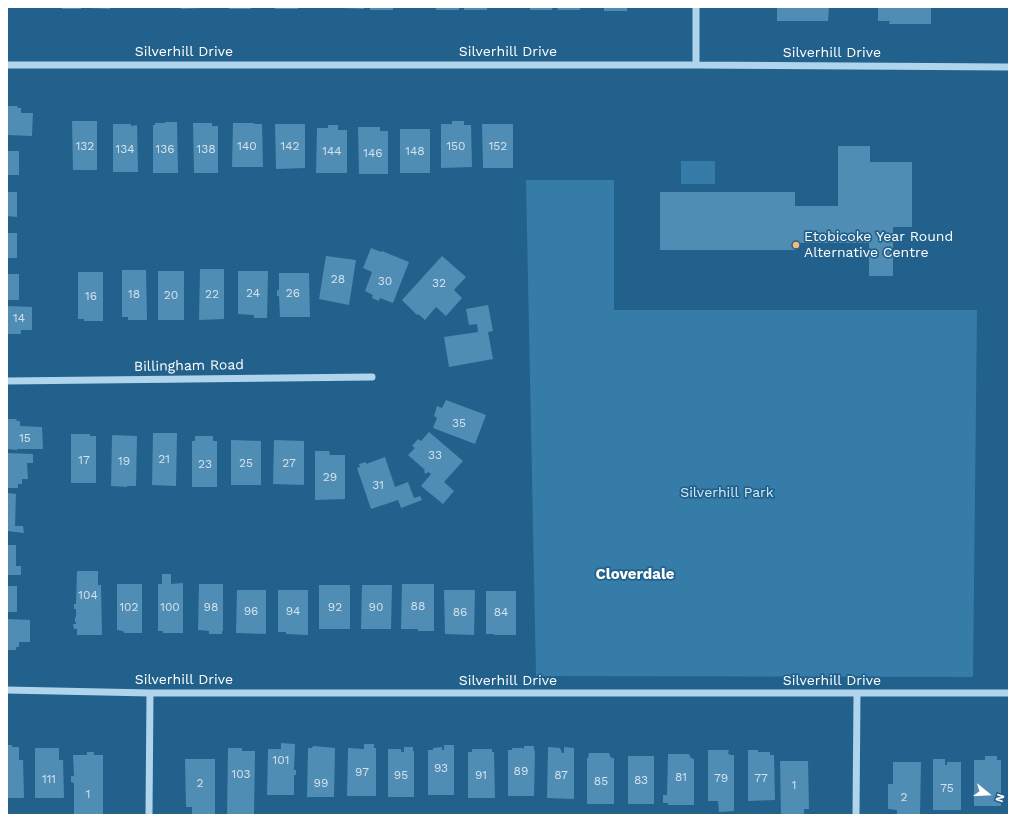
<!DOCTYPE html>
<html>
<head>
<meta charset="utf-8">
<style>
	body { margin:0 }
	#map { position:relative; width:1016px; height:822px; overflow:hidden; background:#22618b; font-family:"Work Sans",sans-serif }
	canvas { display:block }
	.frame { position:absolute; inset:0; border:8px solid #fff; pointer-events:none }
	.north { position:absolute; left:968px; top:774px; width:40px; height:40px; -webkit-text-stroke:3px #22618b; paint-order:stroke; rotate:108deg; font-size:11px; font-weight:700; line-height:16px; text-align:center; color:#fff }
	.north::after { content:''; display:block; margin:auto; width:14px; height:18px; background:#fff; clip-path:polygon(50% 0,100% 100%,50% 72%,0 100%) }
</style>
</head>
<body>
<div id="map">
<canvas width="1016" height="822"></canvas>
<div class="frame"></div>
<div class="north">N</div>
</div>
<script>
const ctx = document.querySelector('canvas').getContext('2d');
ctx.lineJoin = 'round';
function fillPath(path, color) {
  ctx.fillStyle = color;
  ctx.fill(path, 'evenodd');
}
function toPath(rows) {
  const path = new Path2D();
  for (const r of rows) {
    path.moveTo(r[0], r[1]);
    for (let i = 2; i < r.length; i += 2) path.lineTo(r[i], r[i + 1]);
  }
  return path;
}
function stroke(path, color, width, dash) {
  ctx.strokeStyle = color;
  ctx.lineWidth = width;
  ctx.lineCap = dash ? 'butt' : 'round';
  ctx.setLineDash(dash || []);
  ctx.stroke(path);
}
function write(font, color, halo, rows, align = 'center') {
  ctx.font = font + ' "Work Sans",sans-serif';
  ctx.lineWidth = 3.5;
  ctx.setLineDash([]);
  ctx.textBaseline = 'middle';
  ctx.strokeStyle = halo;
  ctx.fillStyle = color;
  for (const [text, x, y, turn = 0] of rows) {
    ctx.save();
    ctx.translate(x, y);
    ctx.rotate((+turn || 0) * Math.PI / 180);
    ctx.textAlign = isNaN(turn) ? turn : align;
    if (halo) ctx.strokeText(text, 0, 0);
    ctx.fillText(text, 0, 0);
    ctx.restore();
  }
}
const green = toPath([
	[681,161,715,161,715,184,681,184],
	[526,180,614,180,614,310,977,310,973,677,536,676]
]);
const building = toPath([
	[62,7,81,7,81,9,62,9],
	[88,7,110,7,110,9,88,8],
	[181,7,204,7,205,8,181,9],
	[229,7,251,7,251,9,229,9],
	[275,7,298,7,298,9,275,9],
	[340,7,364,7,364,9,340,8],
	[370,7,393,7,393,10,370,10],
	[436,7,459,7,459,10,436,10],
	[464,7,487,7,487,10,464,10],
	[530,7,552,7,552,10,530,10],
	[557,7,580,7,580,10,558,10],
	[604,7,627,7,627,11,604,11],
	[777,7,829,7,828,21,777,21],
	[878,7,931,7,931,24,889,24,890,21,878,21],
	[7,106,18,106,17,108,21,108,21,113,33,113,32,136,7,135],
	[72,121,97,121,97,170,73,170],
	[452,121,464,121,464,125,471,125,472,167,441,168,441,124,452,124],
	[165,122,177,122,178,173,153,173,153,125,155,125,155,123,165,123],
	[193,123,212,123,212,126,218,126,218,173,194,173],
	[233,123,254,123,254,124,262,124,263,167,232,167],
	[113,124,131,124,131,126,137,125,138,172,113,172],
	[275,124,305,124,305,168,276,169],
	[482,124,513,124,513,168,483,168],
	[328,125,338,125,338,130,347,130,347,173,316,173,317,128,328,128],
	[358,127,380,127,380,131,388,131,388,174,359,174],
	[400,129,430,129,430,173,400,173],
	[838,146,870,146,870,162,912,162,912,227,893,227,893,276,869,276,869,243,795,243,795,250,660,250,660,192,795,192,795,206,838,206],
	[7,151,19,151,19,175,7,175],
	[7,192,17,192,17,217,7,216],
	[7,233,17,233,17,258,7,258],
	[371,248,381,252,382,251,409,262,393,303,380,298,379,301,372,298,373,295,365,291,372,272,363,268],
	[326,256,356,260,349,305,319,299],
	[442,256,466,277,454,290,462,298,446,316,436,307,425,320,418,314,417,315,402,300],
	[200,269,224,269,224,319,199,320],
	[122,270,146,270,147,320,128,320,128,317,122,317],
	[158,271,184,271,184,320,158,320],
	[238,271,268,271,267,318,254,318,254,315,238,314],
	[78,272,103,272,103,321,84,321,84,319,78,319],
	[279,273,309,273,310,317,280,317,279,296,277,296,277,290,279,290],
	[7,274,19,274,19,300,7,300],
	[488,305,493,331,488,332,493,359,449,367,444,337,478,332,477,324,469,325,466,309],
	[7,306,32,307,32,330,21,330,21,334,7,334],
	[446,400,486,415,475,444,433,428,437,418,434,416,437,406,442,408],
	[7,419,17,419,16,421,20,421,20,426,42,427,43,449,17,449,17,450,7,449],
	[429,432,463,461,444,482,454,491,443,504,421,486,431,474,428,472,426,474,424,472,425,470,408,455,415,448,412,446,418,439,421,441],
	[153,433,177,433,176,486,152,485],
	[71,434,90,434,90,436,96,436,96,483,71,483],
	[113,435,137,436,136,486,127,486,127,487,111,486,112,436],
	[195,436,213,436,213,441,217,441,217,487,192,487,192,441,195,441],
	[231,440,261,441,261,485,231,485],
	[274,440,304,441,304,485,273,484],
	[315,451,329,451,330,455,345,455,345,499,315,500],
	[7,453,33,454,33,463,27,463,28,479,22,479,22,484,18,484,18,488,7,488],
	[385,457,395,487,408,482,414,498,420,496,422,500,401,508,398,500,371,509,357,468,360,467,359,464,366,462,366,464],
	[7,493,16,494,15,526,23,526,24,533,7,531],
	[7,545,16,545,16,566,21,566,21,575,7,575],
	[77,571,98,571,98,585,101,585,102,635,77,635,77,629,74,629,73,624,76,624,76,622,75,622,75,617,76,617,76,609,74,609,74,604,76,604],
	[162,574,171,574,171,584,183,583,183,633,163,633,163,631,158,631,158,584,162,584],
	[117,584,142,584,142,633,124,633,123,631,117,630],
	[199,584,223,584,223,631,222,631,222,634,209,634,209,631,198,630],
	[402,584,434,584,434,631,418,631,418,629,401,629],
	[319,585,350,585,350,629,319,629],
	[362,585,392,585,391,629,361,629],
	[7,586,17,586,17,612,7,612],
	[237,590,266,590,266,634,236,633],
	[278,590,308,590,308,635,286,634,286,632,278,632],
	[444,590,475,590,474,635,445,634],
	[486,591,516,591,516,635,494,635,494,634,486,634],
	[7,619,30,620,30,642,19,642,19,647,16,647,16,650,7,650],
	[281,743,295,744,294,770,296,770,296,775,294,775,294,795,267,795,268,749,281,749],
	[364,744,374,744,374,748,376,748,376,796,347,796,348,748,364,749],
	[7,745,12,745,12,747,19,747,19,760,23,760,24,798,7,798],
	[444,745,454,745,454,795,428,795,428,750,433,750,433,748,442,747,442,750,444,750],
	[313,746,335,748,334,797,307,797,308,748,312,748],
	[524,746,534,746,534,751,535,750,534,796,508,796,508,750,512,750,512,748,523,748,524,750],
	[404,747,413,747,413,751,414,751,414,797,388,797,388,749,401,749,401,752,404,752],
	[548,747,560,748,562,753,564,753,564,747,574,748,574,799,547,798],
	[35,748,59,748,59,760,63,760,64,798,35,798],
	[228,748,242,748,242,751,255,751,254,815,227,815],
	[472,749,492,749,492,752,494,752,495,798,468,798,468,752,472,752],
	[708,750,729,750,728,753,730,755,734,755,734,811,719,812,718,801,708,801],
	[748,750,758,750,758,752,770,752,770,755,774,755,775,800,748,801],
	[87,752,94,752,94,755,103,755,103,815,74,815,74,783,71,782,71,776,74,776,73,755,87,755],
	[589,753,609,753,611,758,614,758,614,804,587,804,587,758,588,758],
	[668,754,689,754,691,758,694,759,694,805,668,805,668,803,663,803,663,795,667,795],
	[628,756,654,756,654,804,628,804],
	[985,756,997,756,997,760,1001,760,1001,806,974,806,974,760,985,760],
	[185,759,215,759,215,815,192,815,192,807,186,807],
	[933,759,945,759,945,765,947,765,947,762,961,762,961,810,933,810],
	[780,761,808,761,809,809,804,809,804,815,781,815],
	[893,762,921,762,920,815,897,815,897,810,888,809,888,784,893,784]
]);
const minor = toPath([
	[7,65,696,65,1009,67],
	[696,65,696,7],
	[7,381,372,377],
	[7,690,150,693,1009,693],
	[149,815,150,693],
	[856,815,857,694]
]);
const markers = [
	[796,245,4,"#f7ba71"]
];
const numberNames = [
	["132",85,146],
	["140",247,146],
	["142",290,146],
	["150",456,146],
	["152",498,146],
	["134",125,149],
	["136",165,149],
	["138",206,149],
	["144",332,151],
	["148",415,151],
	["146",373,153],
	["28",338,279],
	["30",385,281],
	["32",439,283],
	["24",253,293],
	["26",293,293],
	["18",134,294],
	["22",212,294],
	["20",171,295],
	["16",91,296],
	["14",19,318],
	["35",459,423],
	["15",25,438],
	["33",435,455],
	["21",164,459],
	["17",84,460],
	["19",124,461],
	["25",246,463],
	["27",289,463],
	["23",205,464],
	["29",330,477],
	["31",378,485],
	["104",88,595],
	["88",418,606],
	["102",129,607],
	["100",170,607],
	["98",211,607],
	["92",335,607],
	["90",376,607],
	["96",251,611],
	["94",293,611],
	["86",460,612],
	["84",501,612],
	["101",281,760],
	["93",441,768],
	["89",521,771],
	["97",362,772],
	["103",241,774],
	["95",401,775],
	["91",481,775],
	["87",561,775],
	["81",681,777],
	["79",721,778],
	["77",761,778],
	["111",49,779],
	["83",641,780],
	["85",601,781],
	["2",200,783],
	["99",321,783],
	["1",794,785],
	["75",947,788],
	["1",88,794],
	["2",904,797]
];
const streetNames = [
	["Silverhill Drive",184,52],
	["Silverhill Drive",508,52],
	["Silverhill Drive",832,53],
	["Billingham Road",189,366,-1],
	["Silverhill Drive",184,680],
	["Silverhill Drive",508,681],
	["Silverhill Drive",832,681]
];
const poiNames = [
	["Etobicoke Year Round",804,237],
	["Alternative Centre",804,253]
];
const parkNames = [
	["Silverhill Park",727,493]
];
const neighbourhoodNames = [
	["Cloverdale",635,575]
];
fillPath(green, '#367ca8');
fillPath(building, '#4f8db4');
stroke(minor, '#afd4eb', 7);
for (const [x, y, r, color] of markers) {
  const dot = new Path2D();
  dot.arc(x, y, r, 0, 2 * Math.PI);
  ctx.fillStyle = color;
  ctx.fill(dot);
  stroke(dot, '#22618b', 1.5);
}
write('12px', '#d3e2ec', null, numberNames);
write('14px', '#fff', '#22618b', streetNames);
write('14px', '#fff', '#22618b', poiNames, 'left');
write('14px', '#d4eaf8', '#22618b', parkNames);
write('bold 15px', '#fff', '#22618b', neighbourhoodNames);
</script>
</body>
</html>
